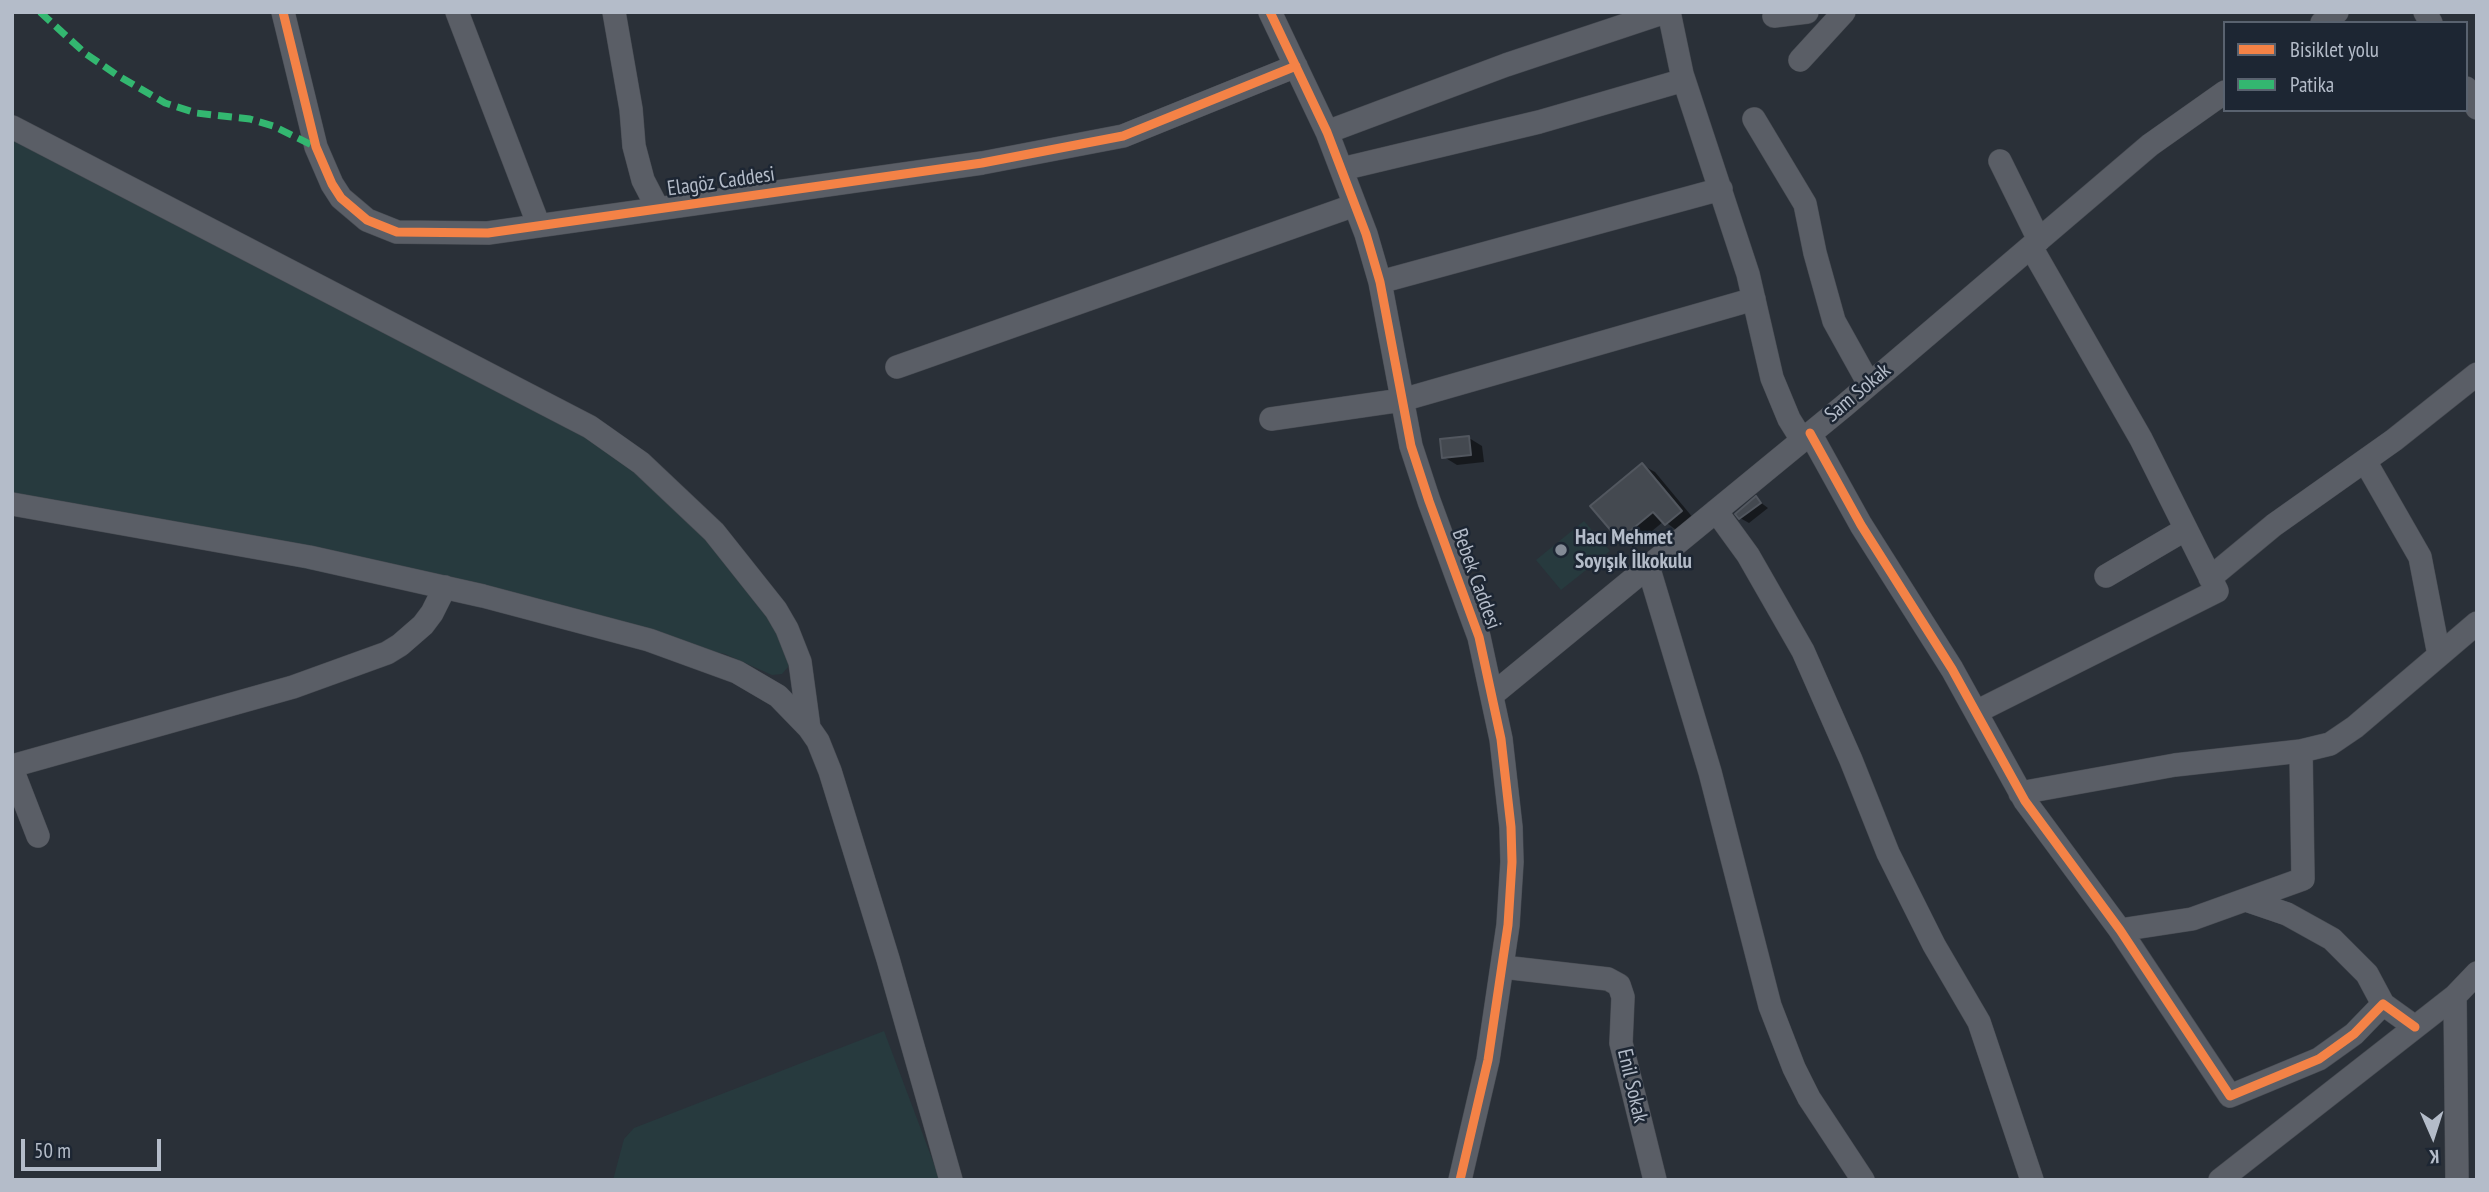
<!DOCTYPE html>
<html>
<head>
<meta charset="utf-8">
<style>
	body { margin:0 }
	#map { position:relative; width:2489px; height:1192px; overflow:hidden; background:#2a3038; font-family:"PT Sans Narrow",sans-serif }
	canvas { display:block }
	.frame { position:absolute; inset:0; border:14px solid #b4bcc9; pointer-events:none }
	.legend { position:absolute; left:2223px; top:21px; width:245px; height:91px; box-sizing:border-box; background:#1d2633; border:2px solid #59626f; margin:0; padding:9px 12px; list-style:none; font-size:21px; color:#b4bcc9 }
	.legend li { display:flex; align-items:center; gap:14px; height:35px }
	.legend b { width:35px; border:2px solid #59626f }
	.north { position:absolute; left:2398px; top:1101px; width:70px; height:70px; -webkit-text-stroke:5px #1d2633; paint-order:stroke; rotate:177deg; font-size:19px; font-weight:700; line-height:28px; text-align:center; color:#b4bcc9 }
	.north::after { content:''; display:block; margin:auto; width:24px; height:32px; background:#b4bcc9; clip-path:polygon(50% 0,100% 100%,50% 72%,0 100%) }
	.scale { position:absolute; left:21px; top:1139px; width:140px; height:32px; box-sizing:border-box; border:4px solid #b4bcc9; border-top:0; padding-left:9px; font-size:21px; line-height:24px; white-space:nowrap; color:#b4bcc9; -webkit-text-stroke:5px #1d2633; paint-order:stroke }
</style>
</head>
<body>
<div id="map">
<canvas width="2489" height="1192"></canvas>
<div class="frame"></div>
<ul class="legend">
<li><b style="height:9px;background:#f48246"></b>Bisiklet yolu</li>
<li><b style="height:9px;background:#33b770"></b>Patika</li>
</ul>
<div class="north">K</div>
<div class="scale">50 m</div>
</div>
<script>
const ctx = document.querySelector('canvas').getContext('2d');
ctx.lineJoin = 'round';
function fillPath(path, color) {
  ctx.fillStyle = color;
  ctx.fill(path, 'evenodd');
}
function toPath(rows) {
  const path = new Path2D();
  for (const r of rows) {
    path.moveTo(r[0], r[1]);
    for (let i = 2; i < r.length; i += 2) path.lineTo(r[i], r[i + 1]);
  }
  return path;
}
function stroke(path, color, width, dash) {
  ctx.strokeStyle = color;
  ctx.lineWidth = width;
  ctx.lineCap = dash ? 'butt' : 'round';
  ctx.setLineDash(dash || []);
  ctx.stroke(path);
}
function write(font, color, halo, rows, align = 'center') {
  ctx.font = font + ' "PT Sans Narrow",sans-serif';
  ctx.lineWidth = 5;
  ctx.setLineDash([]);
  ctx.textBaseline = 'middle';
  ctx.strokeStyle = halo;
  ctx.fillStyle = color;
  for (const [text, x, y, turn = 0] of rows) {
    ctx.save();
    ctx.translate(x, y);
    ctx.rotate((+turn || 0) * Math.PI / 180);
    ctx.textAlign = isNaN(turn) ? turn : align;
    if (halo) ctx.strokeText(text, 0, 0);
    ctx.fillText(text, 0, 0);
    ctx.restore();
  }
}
const green = toPath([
	[12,133,525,398,628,462,738,571,766,610,790,662,788,667,782,674,772,675,725,654,12,509],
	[1584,521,1610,551,1561,590,1536,560],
	[884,1031,940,1180,613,1180,624,1139,634,1128]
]);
const shadow = toPath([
	[1469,438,1482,446,1484,462,1457,465,1444,457],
	[1642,465,1655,472,1694,519,1679,532,1664,521,1633,547,1620,539],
	[1756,499,1768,508,1749,523,1740,518]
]);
const building = toPath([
	[1469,436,1471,455,1442,458,1440,439,1469,436],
	[1642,463,1682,511,1665,525,1653,512,1619,540,1590,506,1642,463],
	[1756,496,1761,503,1739,519,1735,514,1756,496]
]);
const minor = toPath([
	[283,12,316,147,332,184,341,198,367,220,397,232,488,233,982,163,1123,136,1296,66],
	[457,12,539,226],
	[614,12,631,109,634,146,643,180,658,209],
	[1270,12,1327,132,1366,234,1380,282,1411,446,1429,501,1479,637,1501,739,1511,827,1512,862,1508,925,1488,1060,1460,1180],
	[1669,12,1682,74,1748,274,1772,378,1789,419,1802,440],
	[2425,12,2431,23],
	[1774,16,1807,12],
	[2322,23,2337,12],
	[1800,60,1844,12],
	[2466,88,2477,108],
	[1754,119,1805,204,1815,253,1834,321,1869,384],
	[12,127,590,427,641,463,714,532,776,610,787,629,800,662,809,728],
	[1327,132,1506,65,1665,12],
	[2000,161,2039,240],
	[1342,169,1539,122,1684,80],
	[1380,282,1721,189],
	[897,367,1355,205],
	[1271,419,1402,400,1754,299],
	[1810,433,1861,525,1952,669,2025,801,2120,930,2230,1096,2319,1059,2354,1034,2383,1004,2415,1027],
	[2365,461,2420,557,2439,655],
	[12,504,309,557,483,596,649,640,737,672,778,696,809,728,818,741,830,771,888,959,951,1180],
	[1716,511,1748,555,1803,651,1851,760,1888,853,1934,945,1979,1022,2032,1180],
	[1648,566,1710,772,1770,1006,1794,1068,1809,1098,1863,1180],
	[2106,576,2186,529],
	[2210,578,2274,525,2394,440,2477,374],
	[1492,695,1844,406,2150,145,2225,92],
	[1976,712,2217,591,2141,439,2031,247],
	[12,766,293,687,387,653,400,645,423,625,432,613,445,587],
	[12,769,38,836],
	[2020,793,2175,765,2301,751,2330,744,2355,727,2477,623],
	[2246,900,2287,914,2332,939,2367,974,2383,1004],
	[2120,930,2192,919,2303,879,2301,751],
	[1503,967,1608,979,1619,985,1623,997,1621,1043,1655,1180],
	[2455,996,2457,1180],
	[2220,1180,2455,996,2477,973]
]);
const quiet = toPath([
	[40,12,86,54,117,75,165,103,196,113,250,119,273,126,316,147]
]);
const cycleway = toPath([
	[283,12,316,147,332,184,341,198,367,220,397,232,488,233,982,163,1123,136,1296,66],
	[1270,12,1327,132,1366,234,1380,282,1411,446,1429,501,1479,637,1501,739,1511,827,1512,862,1508,925,1488,1060,1460,1180],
	[1810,433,1861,525,1952,669,2025,801,2120,930,2230,1096,2319,1059,2354,1034,2383,1004,2415,1027]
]);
const markers = [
	[1561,550,7,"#848b96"]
];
const streetNames = [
	["Elagöz Caddesi",721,182,-8],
	["Sam Sokak",1858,393,-40],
	["Bebek Caddesi",1476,579,70],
	["Enil Sokak",1632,1086,77]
];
const poiNames = [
	["Hacı Mehmet",1575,538],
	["Soyışık İlkokulu",1575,562]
];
fillPath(green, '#273a3e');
fillPath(shadow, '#0007');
fillPath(building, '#444950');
stroke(building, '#52575f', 2);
stroke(minor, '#484c53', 24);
stroke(minor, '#5a5e66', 23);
stroke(quiet, '#33b770', 7, [14, 7]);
stroke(cycleway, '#f48246', 9);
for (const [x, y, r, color] of markers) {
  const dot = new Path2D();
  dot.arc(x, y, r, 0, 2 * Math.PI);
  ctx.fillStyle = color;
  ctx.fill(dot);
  stroke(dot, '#1d2633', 2.5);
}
write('21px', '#b4bcc9', '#1d2633', streetNames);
write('bold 21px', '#b4bcc9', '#1d2633', poiNames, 'left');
</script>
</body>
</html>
